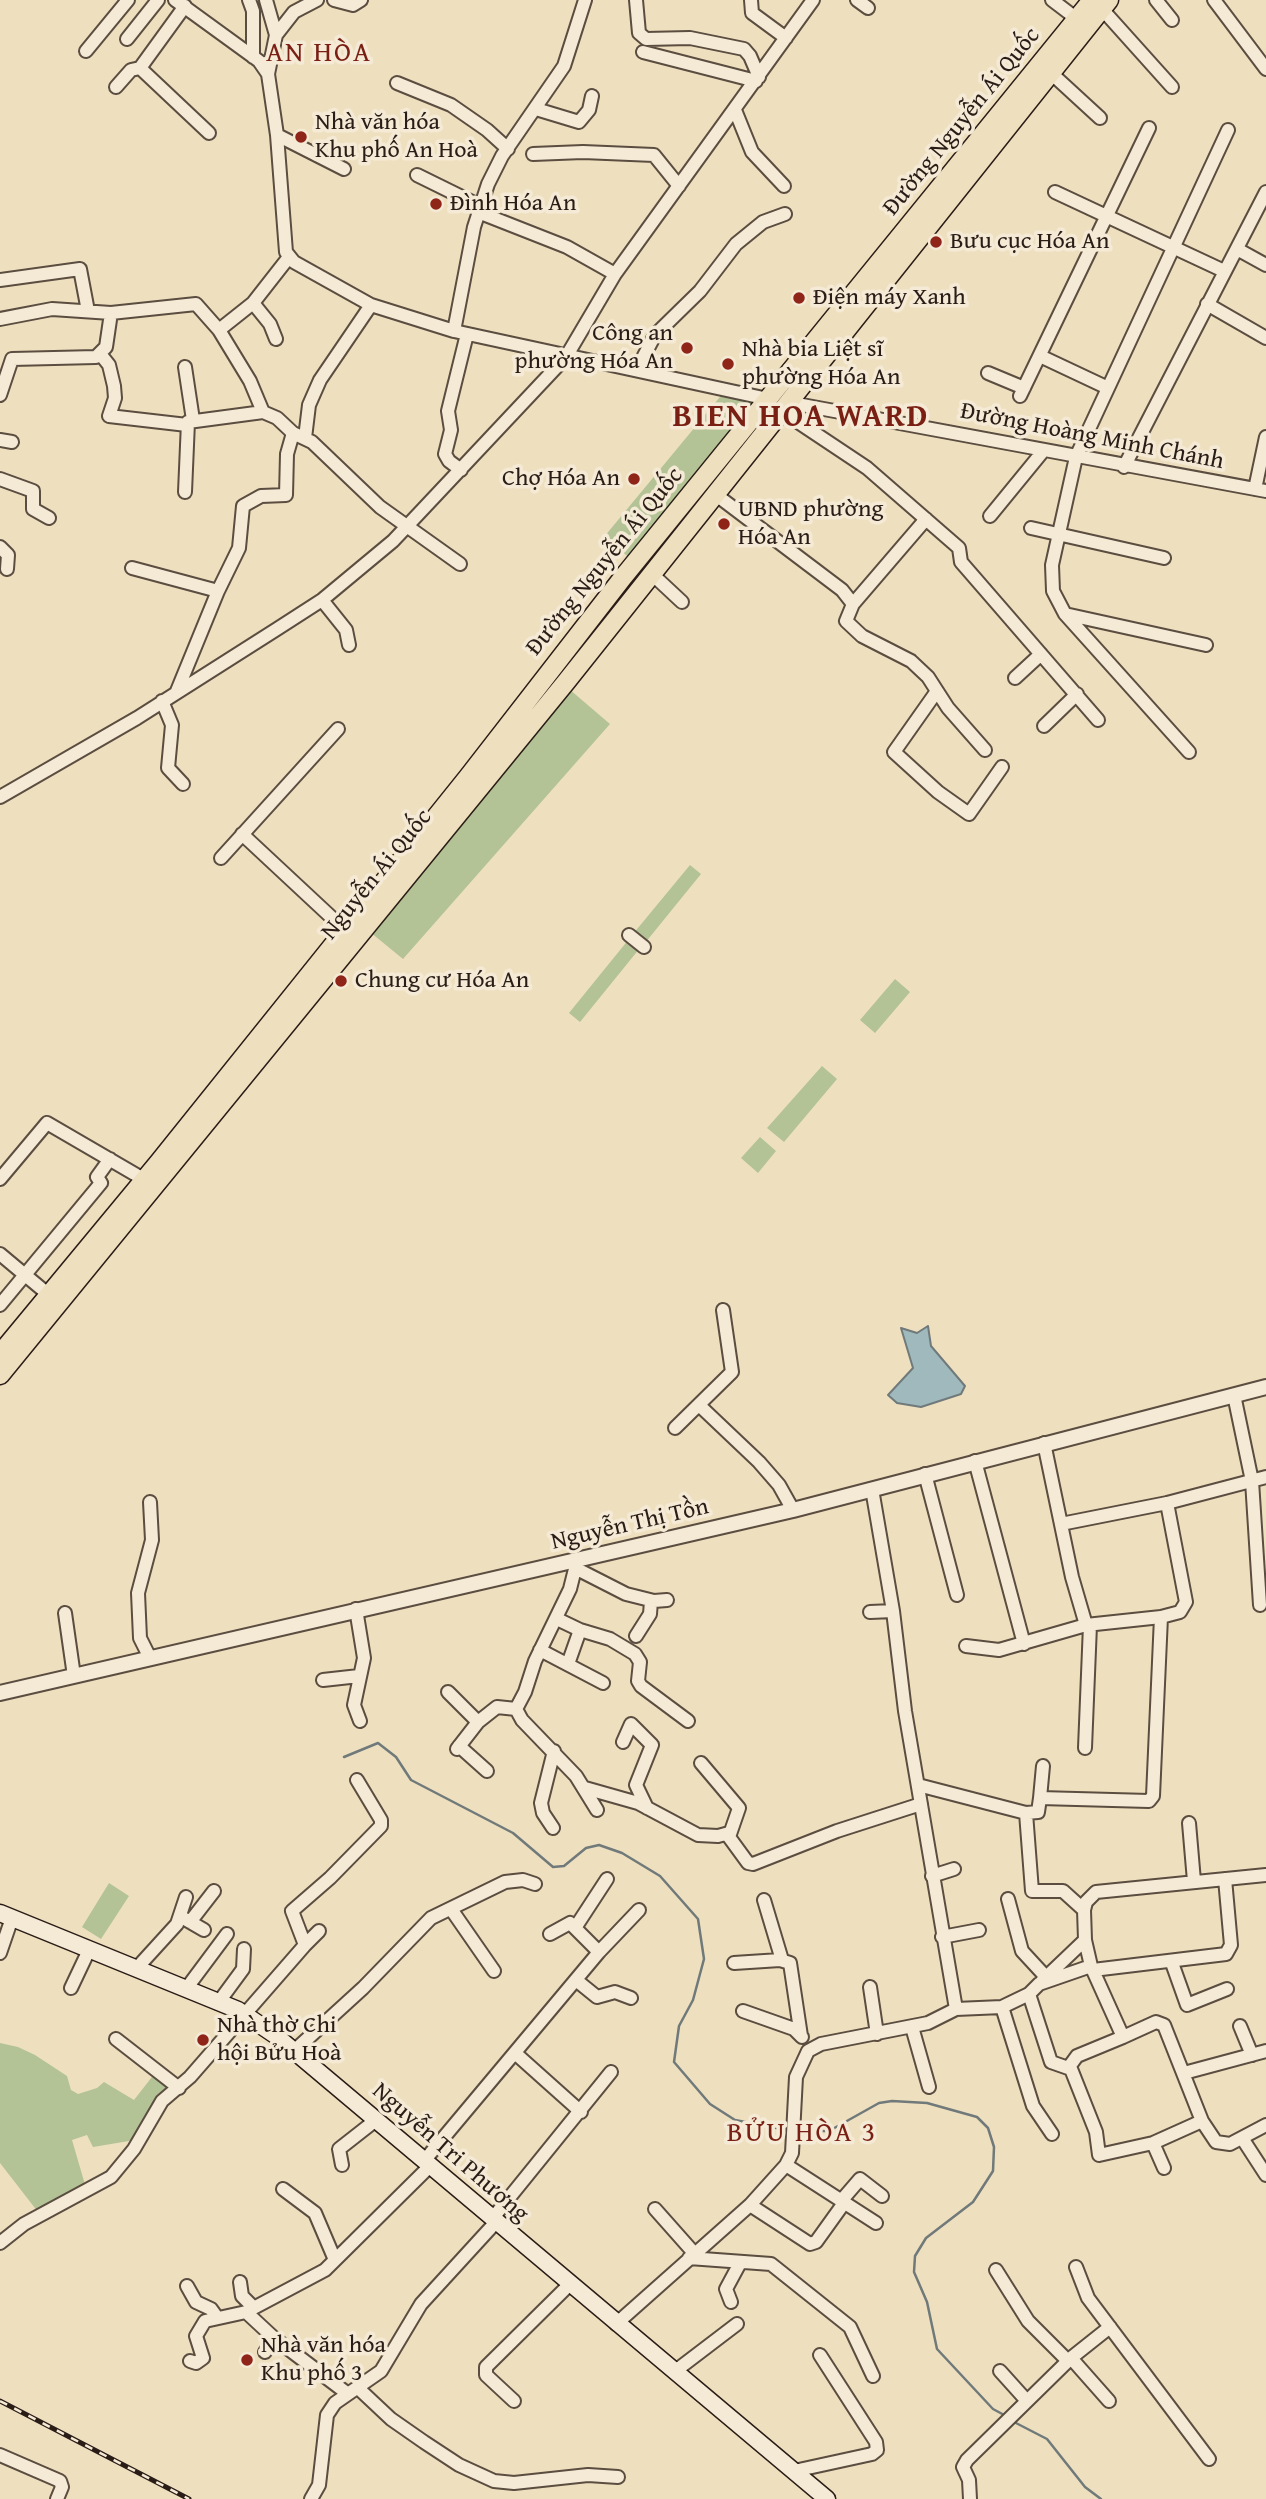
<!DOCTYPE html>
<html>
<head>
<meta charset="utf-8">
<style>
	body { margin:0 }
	canvas { display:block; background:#eedfbf }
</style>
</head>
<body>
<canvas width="1266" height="2499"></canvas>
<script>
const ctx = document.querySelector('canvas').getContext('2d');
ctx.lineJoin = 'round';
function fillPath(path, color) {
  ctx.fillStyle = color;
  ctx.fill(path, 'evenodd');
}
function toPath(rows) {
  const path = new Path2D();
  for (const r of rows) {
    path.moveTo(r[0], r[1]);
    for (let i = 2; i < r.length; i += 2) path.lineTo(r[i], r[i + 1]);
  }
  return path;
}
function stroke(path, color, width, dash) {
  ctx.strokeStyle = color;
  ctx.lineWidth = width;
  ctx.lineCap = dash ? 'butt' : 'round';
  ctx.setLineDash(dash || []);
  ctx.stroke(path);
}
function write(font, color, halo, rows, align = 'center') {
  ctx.font = font + ' "Gentium Book Plus",serif';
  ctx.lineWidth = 7;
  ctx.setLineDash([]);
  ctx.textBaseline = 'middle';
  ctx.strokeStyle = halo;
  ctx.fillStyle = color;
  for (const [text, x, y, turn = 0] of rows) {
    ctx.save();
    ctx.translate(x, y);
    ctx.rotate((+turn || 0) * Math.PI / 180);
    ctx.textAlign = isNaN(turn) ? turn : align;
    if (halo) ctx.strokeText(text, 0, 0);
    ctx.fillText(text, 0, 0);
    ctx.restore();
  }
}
const green = toPath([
	[724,392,759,400,631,559,604,537],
	[569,689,610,724,403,959,370,932],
	[690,865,701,874,645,943,633,934],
	[629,939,640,948,580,1022,569,1013],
	[895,979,910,992,875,1033,860,1020],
	[822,1066,837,1079,784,1142,767,1128],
	[760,1137,776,1151,758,1173,741,1158],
	[109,1883,129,1896,101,1939,82,1927],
	[0,2043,18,2047,35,2055,67,2076,71,2090,78,2094,97,2088,104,2082,134,2100,155,2073,174,2088,135,2140,93,2147,87,2135,72,2140,86,2188,38,2212,0,2163]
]);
const water = toPath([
	[928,1326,931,1346,965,1386,961,1394,921,1407,897,1403,888,1395,913,1368,901,1328,917,1333,928,1326]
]);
const stream = toPath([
	[344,1757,378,1743,396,1757,411,1780,513,1833,553,1867,564,1866,586,1848,599,1845,622,1853,660,1876,698,1919,704,1959,693,2000,679,2026,674,2062,710,2104,735,2120,787,2130],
	[798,2131,829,2131,879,2103,892,2101,927,2103,977,2117,988,2128,994,2147,993,2171,973,2202,926,2238,915,2256,914,2272,927,2302,937,2349,993,2409,1006,2416],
	[1014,2422,1047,2439,1085,2487,1101,2499]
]);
const minor = toPath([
	[175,0,259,61,268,74,277,135,286,252,294,262,371,305,454,331,768,399],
	[249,0,253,11,253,57],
	[266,0,276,35,268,74],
	[334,0,353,5,361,0],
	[636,0,639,33,646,39,690,38,744,49,750,56,759,77],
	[751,0,752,13,786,38],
	[857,0,868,8],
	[1052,0,1077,19],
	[1156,0,1172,20],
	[1214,0,1266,69],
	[185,6,140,68,209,133],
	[1102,9,1172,87],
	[276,35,294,12,317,0],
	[127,39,158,0],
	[86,51,128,0],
	[643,52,756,81],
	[1051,73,1100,118],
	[397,83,451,105,487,130,508,149],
	[116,87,131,70,140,68],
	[536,109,579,122,589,110,592,96],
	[735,110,752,152,784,186],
	[277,135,344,169],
	[533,154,583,152,654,155,679,186],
	[417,175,480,206],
	[1055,192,1224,271],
	[478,212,567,247,615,274],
	[1237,249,1266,265],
	[0,280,80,269,88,311],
	[253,303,270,324,276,339],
	[1207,304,1266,338],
	[0,319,52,309,111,313],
	[219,330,253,303,289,257],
	[454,331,474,227,488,184,502,156,564,66,585,0],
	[101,355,109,365,114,386,115,398,109,416,187,425],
	[1040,356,1108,388],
	[185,367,193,420],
	[637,369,655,335,700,291,736,244,763,222,785,214],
	[988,373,1024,388],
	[0,395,12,359,96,357,106,347,111,313,196,304,219,330,250,381,263,412,277,418,293,433,312,442,380,507,460,564],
	[1020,396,1149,128],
	[786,402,1266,491],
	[780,410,867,468,959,548,961,562,1098,720],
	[305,438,309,405,320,380,371,305],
	[0,440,12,442],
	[1124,467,1266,192],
	[461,470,449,461,445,454,451,430,448,411,467,334],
	[0,479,33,491,33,509,49,518],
	[1255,489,1266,437],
	[185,492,188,422,263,412],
	[715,494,842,590,853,604],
	[990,516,1044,450],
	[926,519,853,604,846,621,862,636,911,661,928,677,948,708,985,750],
	[1031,528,1164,558],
	[0,547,8,555,7,569],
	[132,568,218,591],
	[652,574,682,602],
	[322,600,346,630,349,645],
	[1065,614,1206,645],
	[1015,678,1041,654],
	[177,691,218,591,239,548,243,506,261,496,286,495,287,454,293,433],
	[937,691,894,752,938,792,969,814,1002,767],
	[162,701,172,725,168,768,183,784],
	[1044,726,1077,694],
	[1189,752,1065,614,1053,591,1052,565,1076,457,1228,130],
	[0,797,137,718,277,629,322,600,393,541,566,357,615,274,813,0],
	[242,834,345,930],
	[221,858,338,729],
	[629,935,644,947],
	[0,1179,47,1123,145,1180],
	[0,1254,49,1295],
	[0,1305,101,1183,97,1177,110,1159],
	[1234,1395,1252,1481,1260,1605],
	[700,1406,759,1462,779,1485,793,1510],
	[675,1428,732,1372,723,1310],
	[1044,1443,1072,1577,1086,1625],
	[975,1461,1024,1644],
	[925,1474,957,1595],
	[872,1489,893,1611,905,1711,956,2009],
	[150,1502,152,1540,138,1593,140,1638,150,1658],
	[1061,1524,1167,1503,1266,1477],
	[577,1561,570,1589,535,1661,525,1692,516,1709,522,1720,576,1776,597,1810],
	[575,1568,626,1594,654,1601,667,1600],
	[356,1609,364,1658,354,1705,360,1721],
	[870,1612,893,1611],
	[65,1613,74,1676],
	[557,1619,580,1630,610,1639,635,1654,640,1662,638,1681,641,1686,688,1721],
	[636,1636,650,1614,651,1601],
	[966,1646,999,1650,1086,1625,1161,1617,1180,1612,1186,1602,1167,1503],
	[540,1650,603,1683],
	[568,1664,580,1630],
	[323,1680,359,1676],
	[448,1692,478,1722,497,1707,516,1709],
	[623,1742,631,1724,652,1745,636,1785,647,1808],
	[459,1746,487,1771],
	[1085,1748,1090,1625],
	[457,1749,478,1722],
	[701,1763,739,1808,729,1837,748,1863,753,1864,837,1831,921,1804],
	[918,1785,1026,1813,1038,1812,1040,1798,1149,1801,1153,1796,1161,1617],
	[585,1788,638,1803,698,1835,718,1836,729,1833],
	[1040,1798,1043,1766],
	[1026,1813,1032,1891,1063,1891,1084,1910],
	[1189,1823,1194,1881],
	[553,1828,543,1813,541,1803,554,1751],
	[1266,1875,1096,1892,1086,1902,1084,1910,1085,1940,1091,1966,1123,2037,1156,2022,1164,2025,1202,2121,1216,2142,1230,2144,1266,2125],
	[932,1876,954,1869],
	[1008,1899,1022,1951,1046,1977],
	[764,1900,782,1960],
	[451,1909,494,1971],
	[185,1919,204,1930],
	[190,1922,214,1891],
	[550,1934,570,1923,575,1928],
	[942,1937,979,1930],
	[305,1945,319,1931],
	[599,1952,575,1928,607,1879],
	[0,1953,12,1918],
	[734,1963,780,1960,790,1963,801,2036],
	[1172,1963,1187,2005,1227,1989],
	[136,1969,177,1924,186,1897],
	[1093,1970,1226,1954,1231,1945,1225,1879],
	[576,1980,597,1997,615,1992,631,1998],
	[1042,1981,1085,1940],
	[870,1987,877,2034],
	[71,1988,89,1950],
	[186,1989,227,1934],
	[1029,1994,1051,2062,1071,2069,1096,2132,1099,2155,1153,2143,1202,2121],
	[218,2003,243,1969,244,1949],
	[1002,2007,1033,2106,1052,2134],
	[743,2011,794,2029,802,2037],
	[1240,2026,1252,2055],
	[912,2027,929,2087],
	[116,2039,179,2088],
	[294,2051,363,1988,431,1918,505,1882,523,1880,535,1884],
	[515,2053,581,2112],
	[1069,2067,1077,2056,1123,2037],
	[1184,2073,1266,2051],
	[1242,2138,1266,2175],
	[1153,2143,1164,2168],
	[424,2161,599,1952,639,1910],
	[342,2165,339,2149,376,2120],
	[786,2165,876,2223],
	[283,2189,315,2213,335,2260],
	[841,2201,860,2179,882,2196],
	[750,2205,810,2244,816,2242,844,2203],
	[655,2209,694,2253],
	[492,2219,611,2072],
	[0,2243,24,2224,111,2177,134,2149,162,2101,190,2077,305,1945,292,1911,330,1878,381,1826,381,1820,357,1780],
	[689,2258,771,2264,850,2327,873,2376],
	[1076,2267,1088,2298,1209,2459],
	[996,2270,1028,2321,1068,2361],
	[240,2282,242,2296,252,2306],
	[187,2286,196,2302,211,2309,216,2316],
	[731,2302,726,2289,740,2263],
	[246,2312,325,2270,429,2167],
	[616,2324,750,2205,786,2165,792,2153,796,2077,808,2051,821,2044,928,2023,956,2009,1002,2007,1029,1994,1039,1984,1091,1966],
	[265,2352,274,2338],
	[1071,2358,1109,2401],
	[190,2361,196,2363,203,2358,196,2336,205,2321,246,2312,274,2338,348,2394],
	[1000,2371,1027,2401],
	[674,2372,737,2324],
	[358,2388,391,2419,424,2442,459,2465,494,2481,514,2483,588,2475,618,2477],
	[514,2401,486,2375,486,2367,569,2285],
	[0,2455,60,2481,62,2487,57,2499],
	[794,2471,872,2454,877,2450,876,2442,820,2355],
	[311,2499,319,2485,327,2415,335,2403,381,2371,421,2304,496,2222],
	[970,2499,969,2480,963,2467,967,2460,1071,2358,1110,2327]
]);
const tertiary = toPath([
	[0,1693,793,1510,1266,1387]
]);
const secondary = toPath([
	[0,1913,238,2010,275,2035,827,2499]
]);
const primary = toPath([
	[0,1354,159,1162,468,777,624,576,1092,0],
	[0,1375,566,682,1109,0]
]);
const rail = toPath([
	[0,2401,189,2499]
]);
const markers = [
	[301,137,7,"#8f2418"],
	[436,204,7,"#8f2418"],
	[936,242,7,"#8f2418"],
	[799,298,7,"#8f2418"],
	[687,348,7,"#8f2418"],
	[728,364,7,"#8f2418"],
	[634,479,7,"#8f2418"],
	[724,524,7,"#8f2418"],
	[341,981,7,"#8f2418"],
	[203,2040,7,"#8f2418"],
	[247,2360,7,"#8f2418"]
];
const streetNames = [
	["Đường Nguyễn Ái Quốc",962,122,-51],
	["Đường Hoàng Minh Chánh",1092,437,11],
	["Đường Nguyễn Ái Quốc",605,562,-51],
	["Nguyễn Ái Quốc",377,875,-51],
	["Nguyễn Thị Tồn",630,1525,-13],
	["Nguyễn Tri Phương",450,2153,41]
];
const poiNames = [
	["Nhà văn hóa",315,123],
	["Khu phố An Hoà",315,151],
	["Đình Hóa An",450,204],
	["Bưu cục Hóa An",950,242],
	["Điện máy Xanh",813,298],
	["Công an",673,334,"right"],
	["phường Hóa An",673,362,"right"],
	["Nhà bia Liệt sĩ",742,350],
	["phường Hóa An",742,378],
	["Chợ Hóa An",620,479,"right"],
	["UBND phường",738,510],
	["Hóa An",738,538],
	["Chung cư Hóa An",355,981],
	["Nhà thờ Chi",217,2026],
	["hội Bửu Hoà",217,2054],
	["Nhà văn hóa",261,2346],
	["Khu phố 3",261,2374]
];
const quarterNames = [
	["AN HÒA",319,54],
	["BỬU HÒA 3",802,2134]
];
const districtNames = [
	["BIEN HOA WARD",801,418]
];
fillPath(green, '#b3c396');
fillPath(water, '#9fb9bd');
stroke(water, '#707a7a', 2);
stroke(stream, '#707a7a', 2.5);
stroke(minor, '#5b4d40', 16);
stroke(tertiary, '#5b4d40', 18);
stroke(secondary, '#2a1c16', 19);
stroke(primary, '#2a1c16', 21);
stroke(minor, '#f4ead5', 12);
stroke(tertiary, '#f4ead5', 14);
stroke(secondary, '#f4ead5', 16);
stroke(primary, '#eedfbf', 18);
stroke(rail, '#2a1c16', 5);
stroke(rail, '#f4ead5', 2.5, [8]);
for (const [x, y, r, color] of markers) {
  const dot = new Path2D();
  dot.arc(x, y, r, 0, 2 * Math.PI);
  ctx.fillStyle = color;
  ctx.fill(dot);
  stroke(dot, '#f4ead5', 2.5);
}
write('24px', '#2a1c16', '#f4ead5', streetNames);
write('24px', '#2a1c16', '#f4ead5', poiNames, 'left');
ctx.letterSpacing = '2px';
write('28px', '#7a1f14', '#f4ead5', quarterNames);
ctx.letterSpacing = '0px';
ctx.letterSpacing = '2px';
write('bold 32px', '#7a1f14', '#f4ead5', districtNames);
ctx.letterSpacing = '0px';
</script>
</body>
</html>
